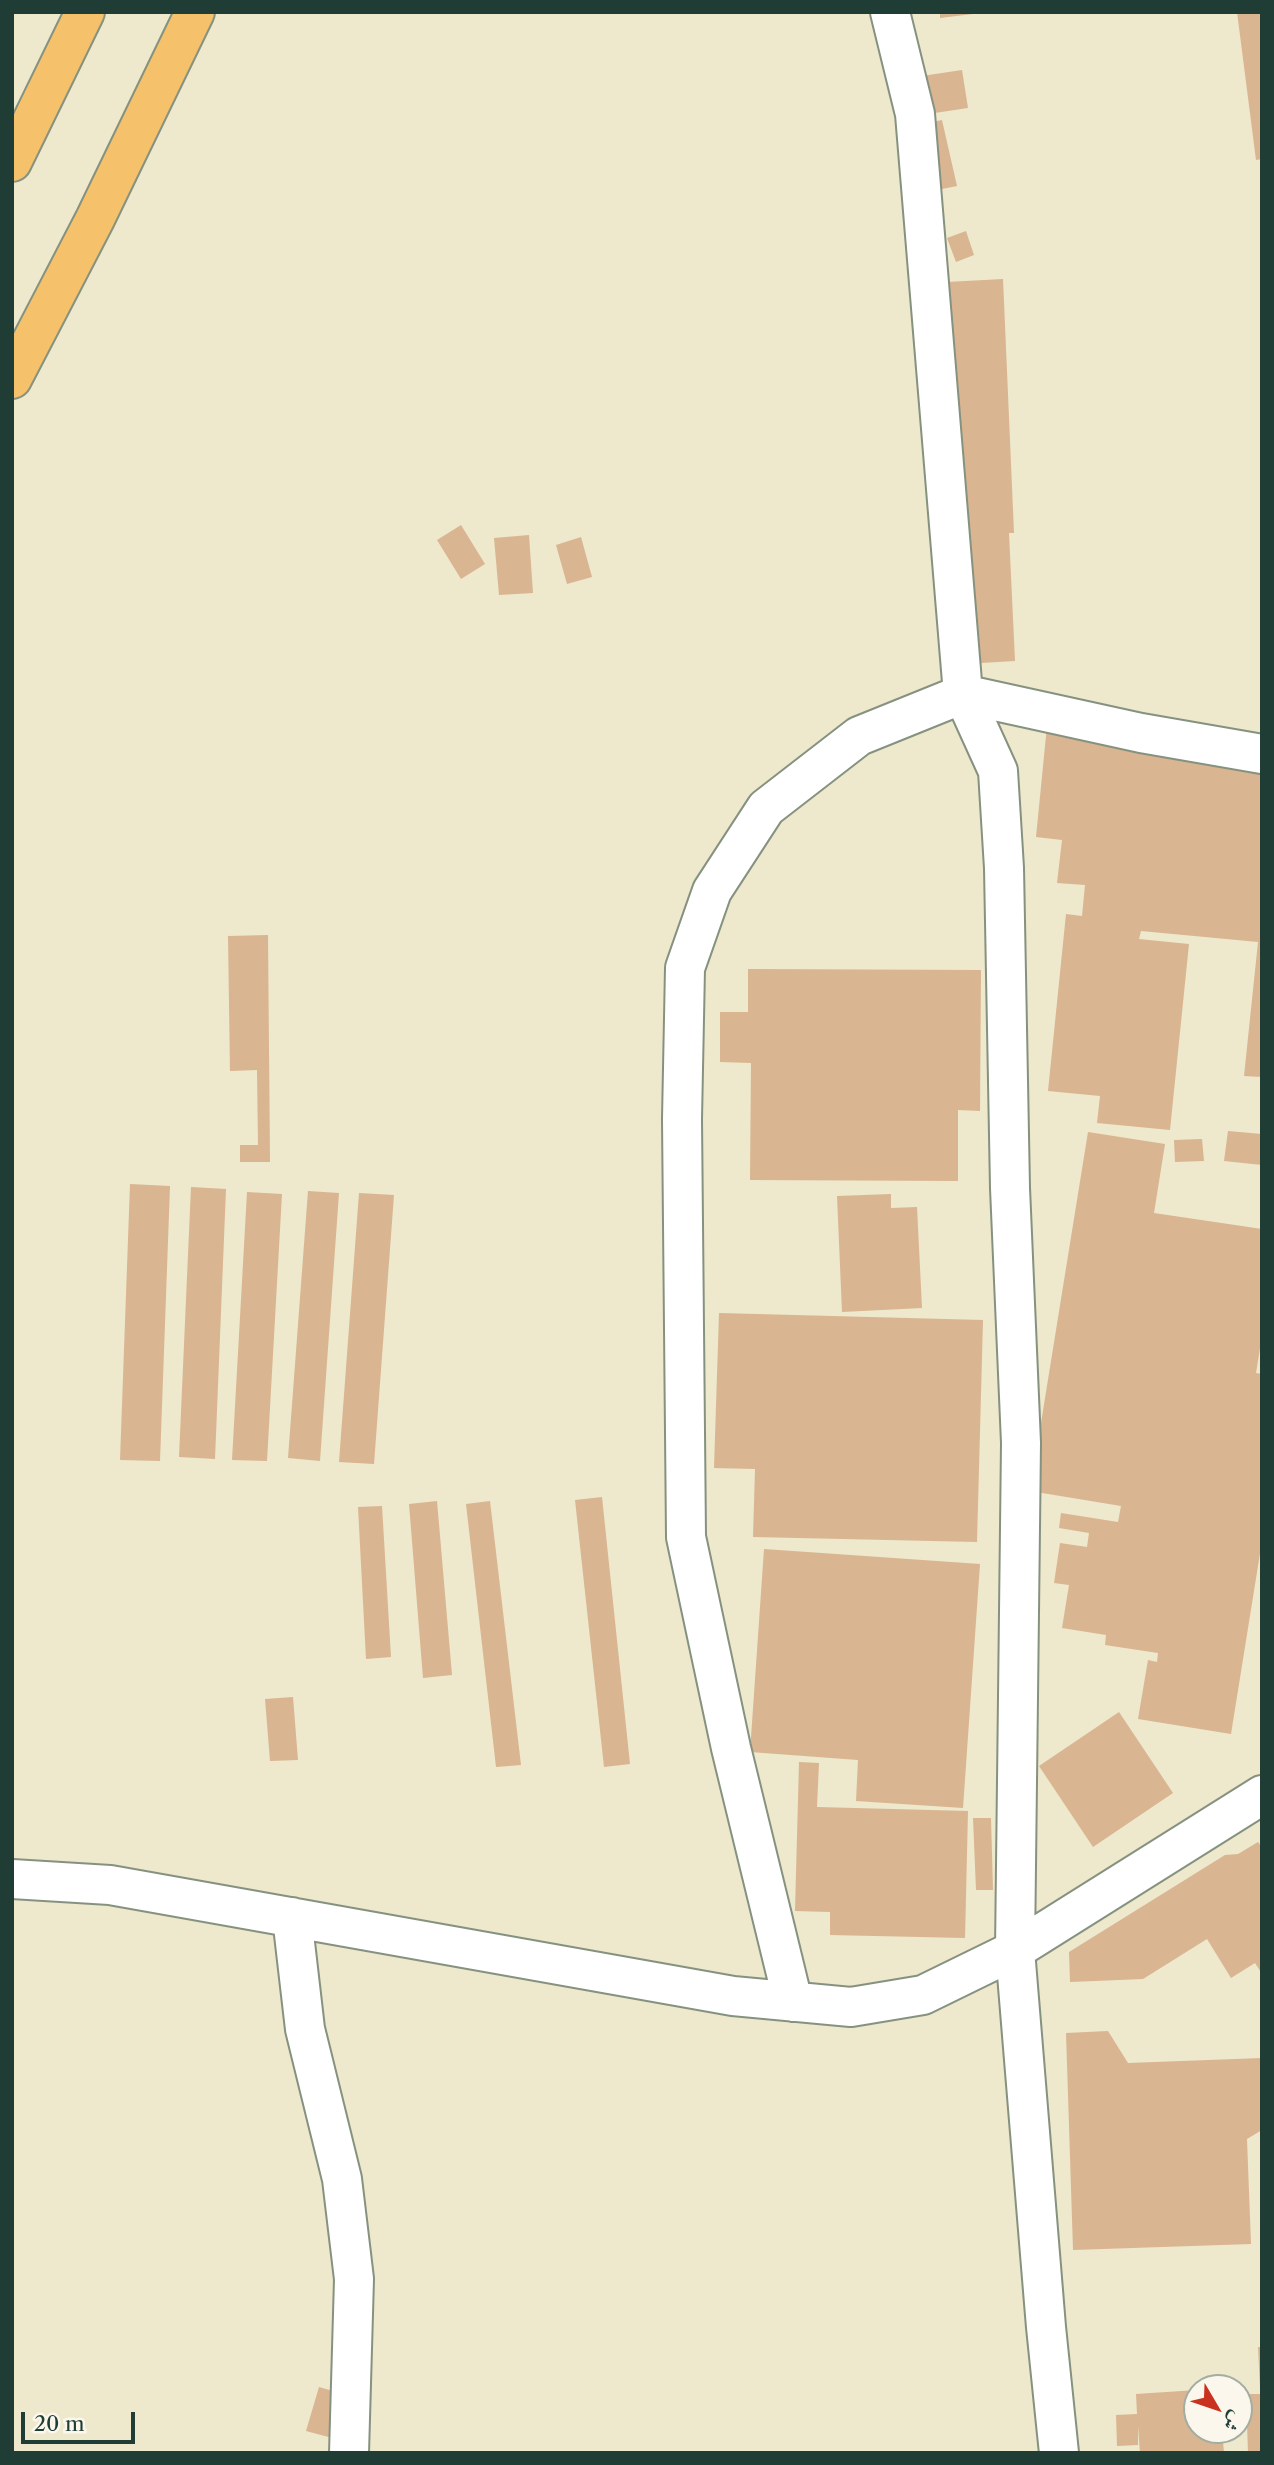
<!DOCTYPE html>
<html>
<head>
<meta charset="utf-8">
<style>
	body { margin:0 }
	#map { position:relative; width:1274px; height:2465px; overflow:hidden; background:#eee8cc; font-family:"Libre Caslon Text",Amiri,serif }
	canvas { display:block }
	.frame { position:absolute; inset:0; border:14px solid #1f3d34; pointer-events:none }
	.north { position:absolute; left:1183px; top:2374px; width:70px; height:70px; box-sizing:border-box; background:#fbf7ec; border:2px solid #a3ada2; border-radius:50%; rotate:129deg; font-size:19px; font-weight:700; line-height:28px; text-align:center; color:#1f3d34 }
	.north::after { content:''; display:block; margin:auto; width:24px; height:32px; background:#c8321e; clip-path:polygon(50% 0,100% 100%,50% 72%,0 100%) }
	.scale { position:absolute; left:21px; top:2412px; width:114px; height:32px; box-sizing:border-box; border:4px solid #1f3d34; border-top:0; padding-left:9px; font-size:21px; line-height:24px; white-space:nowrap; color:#1f3d34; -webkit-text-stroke:5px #fbf7ec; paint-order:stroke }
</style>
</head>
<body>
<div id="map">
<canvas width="1274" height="2465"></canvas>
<div class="frame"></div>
<div class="north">ش</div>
<div class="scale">20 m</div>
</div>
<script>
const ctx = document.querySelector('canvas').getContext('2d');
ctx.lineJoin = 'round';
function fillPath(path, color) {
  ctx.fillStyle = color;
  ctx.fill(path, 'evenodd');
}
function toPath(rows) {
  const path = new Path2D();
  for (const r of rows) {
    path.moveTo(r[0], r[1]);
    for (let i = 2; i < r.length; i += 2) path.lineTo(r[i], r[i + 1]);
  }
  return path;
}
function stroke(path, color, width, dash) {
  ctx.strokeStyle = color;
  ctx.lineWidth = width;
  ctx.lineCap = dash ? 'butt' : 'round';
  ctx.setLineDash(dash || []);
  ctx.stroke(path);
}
const building = toPath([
	[940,12,973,12,973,14,940,18],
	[1237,12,1262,12,1262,159,1256,160],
	[962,70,968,108,928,114,922,76],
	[942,120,957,186,937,190,923,124],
	[966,231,974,255,956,262,947,238],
	[1003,279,1014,533,1009,533,1015,661,964,664,947,282],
	[461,525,485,564,461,579,437,540],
	[529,535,533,593,499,595,494,538],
	[581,537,592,577,567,584,556,545],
	[1047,726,1262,747,1262,1077,1244,1076,1258,942,1141,931,1139,939,1189,944,1170,1130,1097,1123,1100,1096,1048,1091,1066,914,1082,916,1085,885,1057,883,1062,840,1036,837],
	[268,935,270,1162,240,1162,240,1145,258,1145,257,1070,230,1071,228,936],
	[748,969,981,970,980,1111,958,1110,958,1181,750,1180,751,1063,720,1062,720,1012,748,1012],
	[1228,1131,1262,1134,1262,1165,1224,1161],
	[1088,1132,1165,1144,1154,1213,1262,1229,1262,1336,1256,1373,1262,1374,1262,1541,1231,1734,1138,1719,1148,1660,1157,1662,1158,1653,1105,1645,1106,1635,1062,1628,1069,1585,1054,1583,1060,1543,1087,1547,1089,1533,1059,1528,1061,1513,1118,1522,1121,1506,1030,1491],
	[1202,1139,1204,1161,1175,1162,1174,1140],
	[130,1184,170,1186,160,1461,120,1460],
	[191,1187,226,1189,215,1459,179,1457],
	[308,1191,339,1193,320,1461,288,1458],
	[247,1192,282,1194,267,1461,232,1460],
	[359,1193,394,1195,374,1464,339,1462],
	[891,1194,891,1208,917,1207,922,1308,842,1312,837,1196],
	[719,1313,983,1320,977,1542,753,1537,755,1469,714,1468],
	[602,1497,630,1764,604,1767,575,1500],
	[437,1501,452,1675,423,1678,409,1504],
	[490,1501,521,1765,496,1767,466,1504],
	[382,1506,391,1657,366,1659,358,1507],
	[764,1549,980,1564,963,1808,856,1801,858,1760,750,1752],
	[293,1697,298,1760,270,1761,265,1699],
	[1119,1712,1173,1793,1093,1847,1039,1766],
	[799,1762,819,1763,817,1807,968,1811,965,1938,830,1935,830,1912,795,1911],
	[973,1818,991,1818,993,1890,976,1890],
	[1258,1842,1262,1848,1262,1974,1255,1963,1231,1978,1207,1939,1143,1979,1070,1982,1069,1952,1225,1855,1238,1854],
	[1108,2031,1128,2063,1262,2058,1262,2130,1247,2139,1251,2244,1073,2250,1066,2033],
	[1258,2347,1262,2347,1262,2388,1260,2388],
	[319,2387,347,2395,336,2439,306,2431],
	[1197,2390,1197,2430,1222,2430,1224,2453,1140,2453,1138,2426,1138,2445,1117,2446,1116,2415,1137,2414,1136,2394],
	[1246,2394,1262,2394,1262,2453,1248,2453]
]);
const minor = toPath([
	[890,12,915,114,963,694,998,771,1004,868,1010,1188,1021,1443,1015,1950,1046,2327,1059,2453],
	[12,1879,110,1885,733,1996,851,2007,923,1995,1015,1950,1262,1795],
	[292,1917,305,2029,342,2179,354,2279,349,2453],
	[793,2002,731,1748,686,1537,682,1119,685,968,712,891,766,808,859,736,963,694,1141,733,1262,754]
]);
const highway = toPath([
	[12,162,85,12],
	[12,379,95,219,195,12]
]);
fillPath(building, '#d9b591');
stroke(minor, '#869280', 42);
stroke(highway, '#869280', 42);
stroke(minor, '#fff', 38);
stroke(highway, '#f5c16b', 38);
</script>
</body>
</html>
